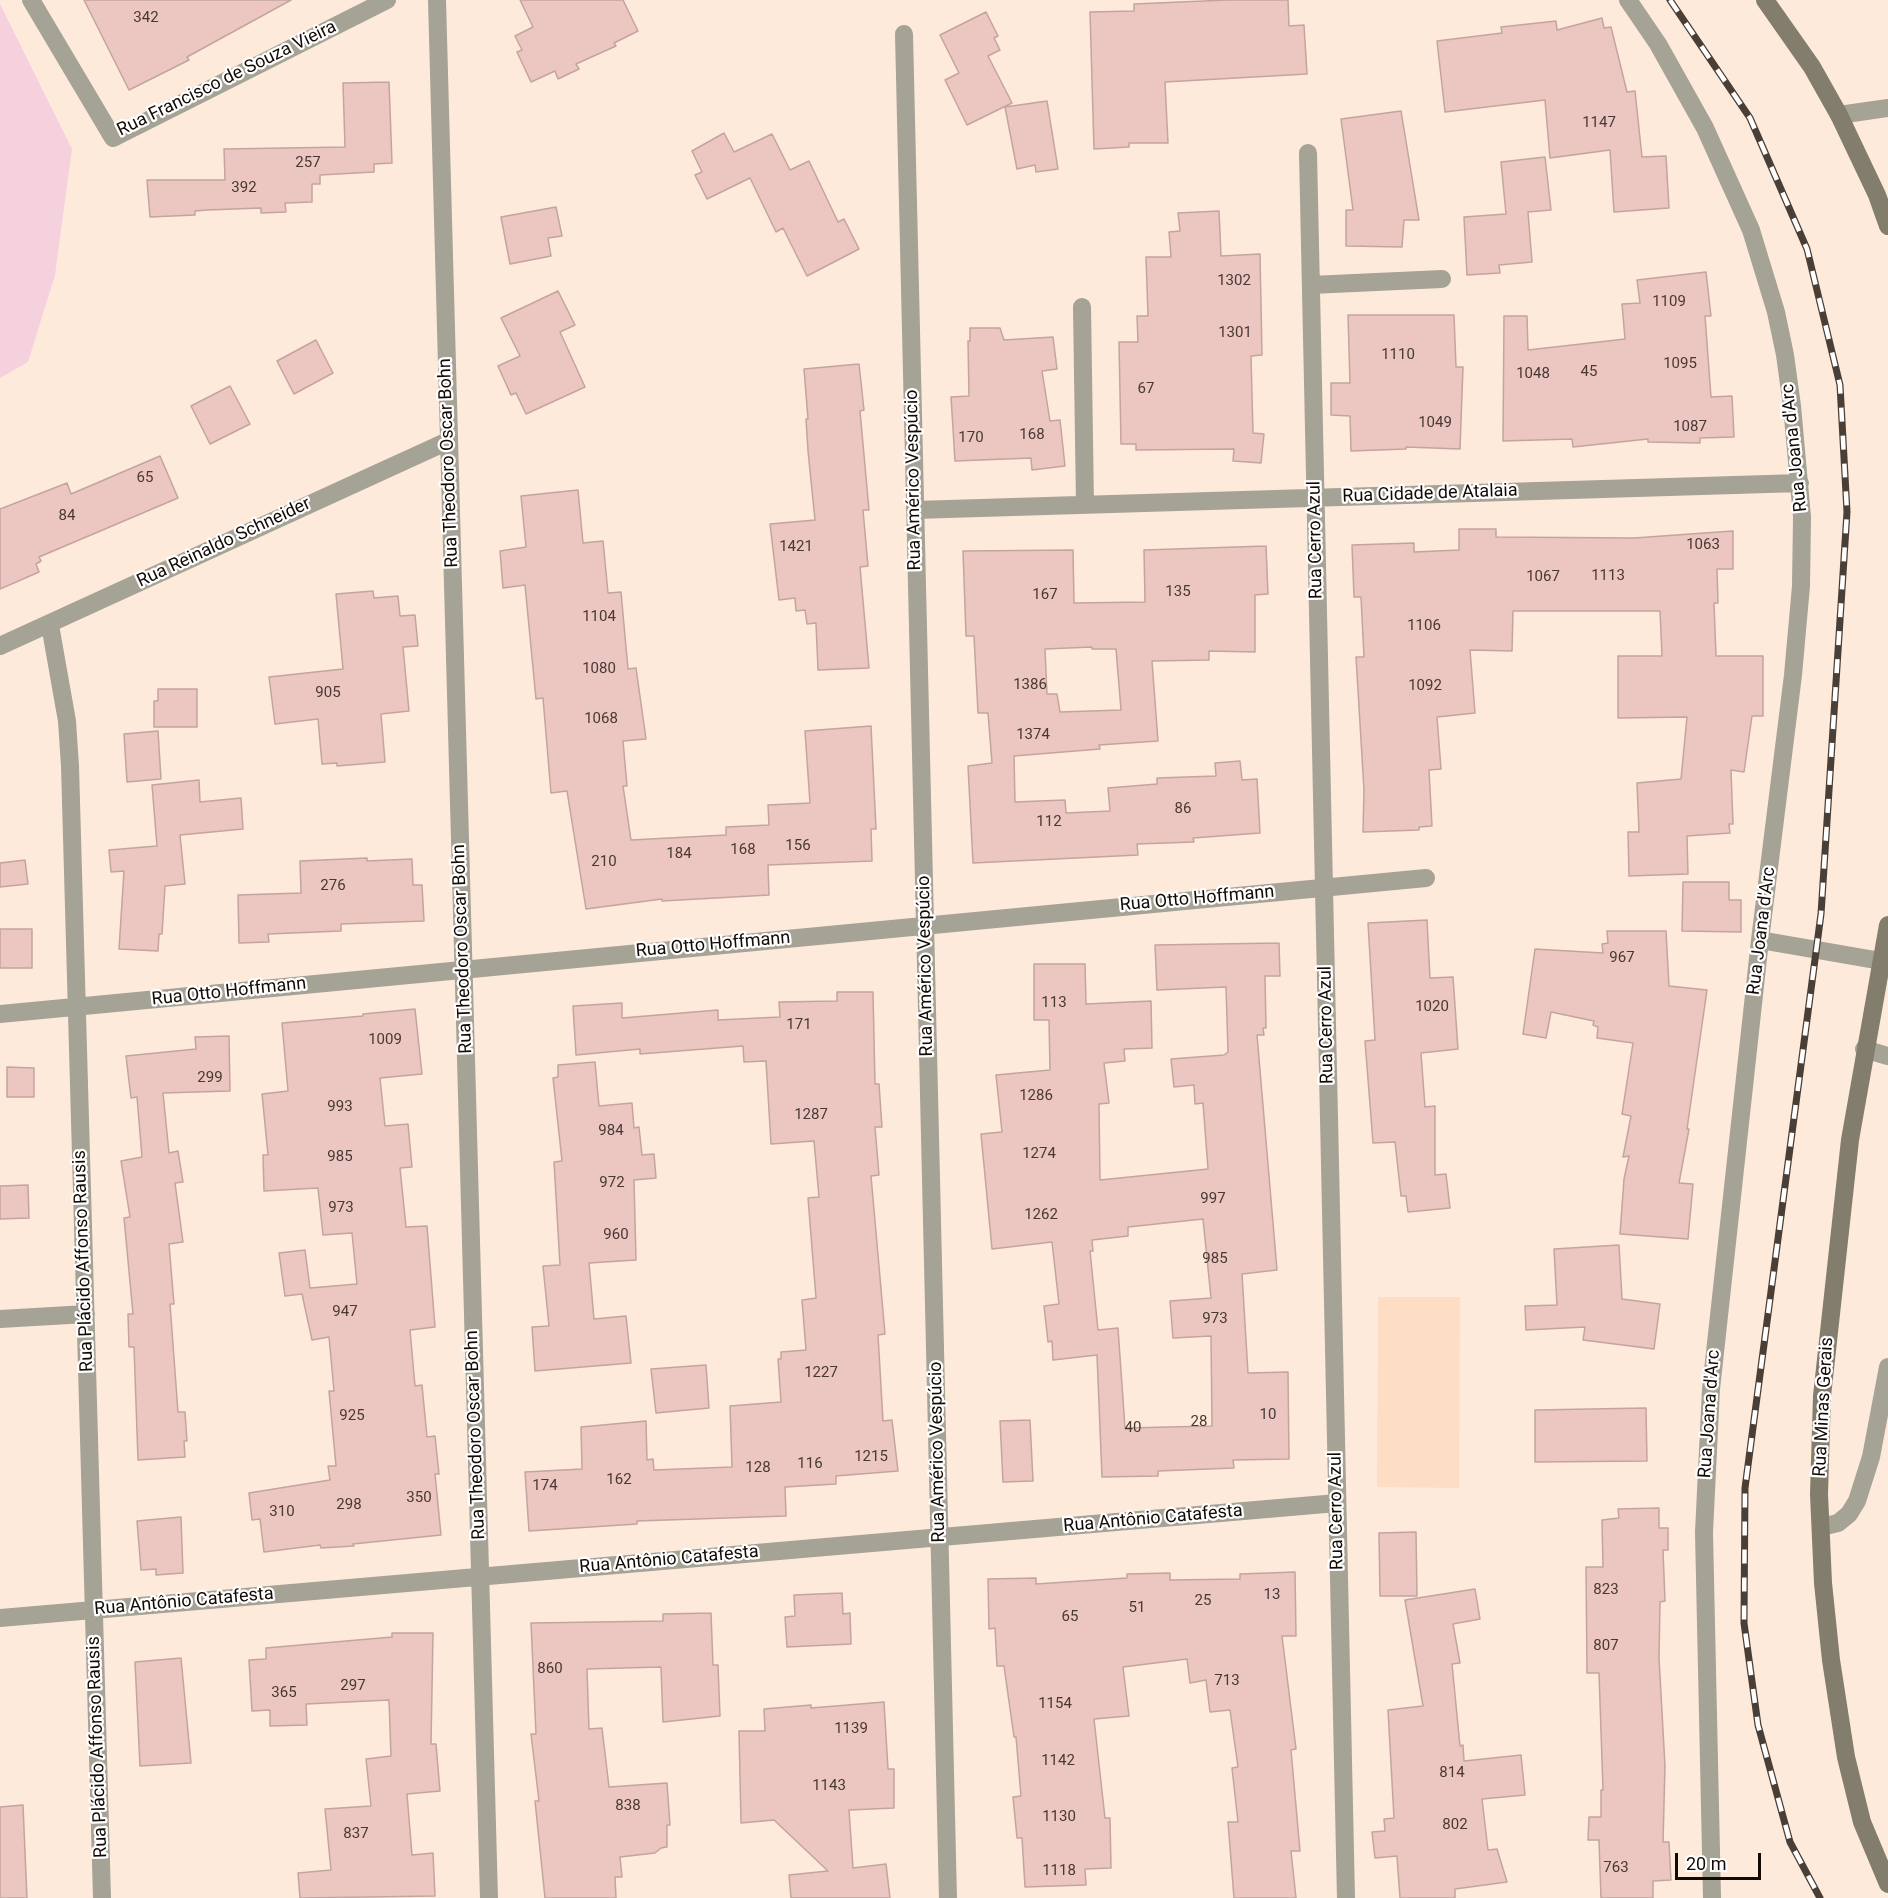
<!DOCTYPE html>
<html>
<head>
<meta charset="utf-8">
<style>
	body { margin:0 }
	#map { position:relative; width:1888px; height:1898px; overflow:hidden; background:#feeada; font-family:Roboto,sans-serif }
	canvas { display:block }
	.scale { position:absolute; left:1675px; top:1853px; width:86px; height:27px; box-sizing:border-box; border:3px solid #120a05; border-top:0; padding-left:8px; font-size:18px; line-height:21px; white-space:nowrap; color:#120a05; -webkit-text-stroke:4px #fff; paint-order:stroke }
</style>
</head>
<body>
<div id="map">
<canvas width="1888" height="1898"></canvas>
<div class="scale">20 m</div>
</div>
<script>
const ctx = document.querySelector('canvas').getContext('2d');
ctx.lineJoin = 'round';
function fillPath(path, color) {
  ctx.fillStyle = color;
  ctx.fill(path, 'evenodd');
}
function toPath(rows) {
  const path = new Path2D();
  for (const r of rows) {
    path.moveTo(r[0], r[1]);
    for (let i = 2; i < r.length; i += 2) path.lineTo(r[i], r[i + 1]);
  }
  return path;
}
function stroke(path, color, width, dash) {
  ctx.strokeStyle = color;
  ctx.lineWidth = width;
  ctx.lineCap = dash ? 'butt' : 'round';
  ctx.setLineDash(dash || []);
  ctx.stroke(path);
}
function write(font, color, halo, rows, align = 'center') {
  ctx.font = font + ' Roboto,sans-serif';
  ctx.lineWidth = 4.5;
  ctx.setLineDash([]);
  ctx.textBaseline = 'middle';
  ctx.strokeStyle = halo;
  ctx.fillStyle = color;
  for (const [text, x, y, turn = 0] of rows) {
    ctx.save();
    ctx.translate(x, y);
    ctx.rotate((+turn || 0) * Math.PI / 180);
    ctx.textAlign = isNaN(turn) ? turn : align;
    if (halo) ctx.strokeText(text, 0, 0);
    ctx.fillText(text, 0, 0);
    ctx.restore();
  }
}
const built = toPath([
	[1378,1297,1460,1297,1459,1488,1377,1487]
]);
const green = toPath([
	[0,4,72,149,55,275,28,362,0,378]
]);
const building = toPath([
	[84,0,291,0,187,57,189,60,129,90,84,0],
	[520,0,623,0,638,31,614,43,616,46,576,64,579,69,558,79,555,71,531,82,517,52,522,50,515,36,533,27,520,0],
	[1227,0,1288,0,1289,26,1304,25,1307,74,1165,82,1168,143,1129,143,1129,147,1094,149,1090,12,1134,11,1134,4,1227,0],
	[986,12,998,36,994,38,1000,50,988,56,1012,103,967,125,945,80,959,73,940,35,986,12],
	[1602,18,1604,28,1611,27,1627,92,1635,91,1642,157,1666,156,1669,208,1614,212,1610,150,1550,158,1545,100,1445,112,1437,41,1502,33,1501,27,1556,21,1557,30,1602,18],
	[389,82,392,163,374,164,374,172,320,175,320,184,312,184,312,202,285,203,286,212,261,213,261,208,207,210,195,211,195,215,150,217,147,180,225,180,224,149,345,147,343,83,389,82],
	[1047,101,1058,169,1036,172,1035,165,1017,169,1005,107,1047,101],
	[1401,111,1419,220,1404,220,1402,247,1346,246,1346,210,1353,210,1341,119,1401,111],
	[724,133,734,152,772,134,790,170,809,161,838,222,844,219,859,249,807,276,783,228,776,232,750,178,707,199,695,175,702,172,692,151,724,133],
	[1545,157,1551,210,1528,212,1532,262,1499,265,1500,273,1467,275,1464,217,1506,214,1501,162,1545,157],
	[556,207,562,236,548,238,551,256,510,264,501,217,556,207],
	[1219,211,1221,256,1260,254,1262,355,1251,356,1253,433,1264,434,1261,463,1233,461,1234,449,1136,450,1136,444,1121,444,1119,342,1138,342,1137,316,1148,316,1146,257,1171,257,1169,232,1180,231,1178,213,1219,211],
	[1706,272,1711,316,1705,316,1711,397,1732,396,1734,437,1700,438,1700,443,1648,442,1648,439,1573,447,1572,439,1503,441,1504,316,1527,316,1528,350,1625,339,1622,304,1640,303,1637,280,1706,272],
	[558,291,575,325,560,332,585,387,526,414,516,393,511,395,498,366,520,356,501,318,558,291],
	[1348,315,1454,315,1456,367,1463,367,1460,449,1406,447,1406,449,1351,451,1350,416,1331,415,1331,383,1350,383,1348,315],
	[970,328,1000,328,1004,340,1053,337,1057,369,1042,371,1050,421,1060,420,1065,466,1032,470,1031,458,955,461,951,397,969,396,968,341,970,341,970,328],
	[316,340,333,373,294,394,277,361,316,340],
	[859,364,864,410,860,411,869,510,863,510,868,566,860,567,869,668,818,670,816,623,807,624,805,610,796,611,795,598,779,600,770,524,815,520,808,451,806,419,808,419,804,369,859,364],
	[230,386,250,424,210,444,191,406,230,386],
	[160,456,178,498,39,557,41,561,36,564,39,572,0,589,0,509,67,483,71,494,160,456],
	[578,490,583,543,603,541,608,593,621,592,628,669,636,668,646,739,623,741,627,786,623,786,631,840,726,835,726,827,769,825,768,805,810,803,805,731,871,726,876,829,871,829,872,861,768,865,769,895,662,901,662,899,586,909,567,791,551,793,543,698,536,699,525,585,503,588,500,551,526,547,521,496,578,490],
	[1459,529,1496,529,1496,537,1634,538,1733,531,1733,569,1717,569,1718,603,1714,603,1716,656,1763,656,1763,716,1752,716,1744,772,1731,770,1733,824,1729,824,1730,833,1687,836,1688,874,1629,876,1628,832,1639,832,1637,783,1681,779,1687,717,1618,718,1618,656,1662,656,1660,611,1513,611,1512,651,1470,650,1475,713,1437,717,1441,769,1429,770,1432,826,1419,827,1419,830,1363,832,1364,790,1356,657,1364,657,1361,597,1354,597,1352,545,1414,543,1414,552,1459,550,1459,529],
	[1266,546,1268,594,1255,595,1255,652,1209,651,1209,660,1152,661,1158,741,1099,745,1100,749,1014,756,1015,802,1065,800,1066,813,1110,811,1108,788,1157,784,1157,778,1216,776,1215,763,1240,761,1242,780,1257,779,1260,833,1193,838,1194,842,1137,844,1138,855,973,863,968,766,992,763,988,713,978,713,974,636,966,636,963,551,1073,550,1074,603,1145,602,1144,550,1266,546],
	[1092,647,1092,649,1116,649,1121,710,1060,712,1057,694,1047,694,1045,649,1092,647],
	[373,591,374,598,398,596,400,616,415,615,418,646,403,647,409,711,381,714,385,762,337,766,337,763,322,764,318,719,275,724,269,677,343,669,336,594,373,591],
	[158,689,197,689,197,727,154,727,154,701,158,701,158,689],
	[158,731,161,779,127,782,124,734,158,731],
	[199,780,200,802,241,798,243,829,180,835,185,884,165,886,162,934,159,934,158,951,119,949,124,871,111,872,109,850,157,846,152,785,199,780],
	[367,858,367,861,412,859,413,885,422,885,424,921,341,924,341,931,268,934,269,942,239,943,238,895,301,893,300,861,367,858],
	[25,860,28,884,0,887,0,863,25,860],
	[1683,882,1729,882,1729,900,1741,900,1741,932,1682,931,1683,882],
	[1427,920,1430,978,1453,977,1458,1049,1421,1053,1425,1107,1435,1106,1435,1175,1446,1174,1450,1208,1408,1212,1406,1196,1401,1196,1395,1142,1373,1143,1365,1041,1375,1040,1368,923,1427,920],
	[0,929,32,929,32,968,0,968,0,929],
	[1607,931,1666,931,1669,986,1707,990,1687,1129,1689,1129,1679,1183,1693,1184,1688,1239,1620,1234,1624,1179,1629,1156,1623,1157,1631,1116,1622,1114,1633,1043,1597,1038,1598,1027,1593,1025,1594,1021,1551,1012,1546,1038,1523,1034,1535,949,1603,953,1602,944,1608,943,1607,931],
	[1279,943,1280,976,1265,976,1266,1028,1263,1028,1264,1035,1257,1035,1277,1270,1242,1274,1248,1373,1288,1372,1289,1459,1233,1460,1234,1468,1158,1471,1158,1476,1102,1477,1097,1355,1053,1360,1052,1341,1048,1342,1044,1306,1059,1304,1052,1242,992,1249,981,1134,1002,1132,996,1075,1050,1070,1049,1020,1034,1020,1034,964,1085,964,1086,1004,1151,1001,1152,1048,1124,1049,1125,1061,1104,1063,1109,1103,1099,1104,1100,1180,1208,1169,1203,1103,1195,1104,1194,1085,1174,1087,1171,1059,1224,1055,1228,1052,1226,987,1157,990,1155,945,1279,943],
	[1203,1219,1211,1298,1170,1301,1173,1338,1211,1336,1212,1426,1125,1428,1118,1328,1098,1330,1090,1251,1093,1251,1092,1240,1128,1236,1128,1227,1203,1219],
	[837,992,873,992,875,1084,879,1084,882,1127,875,1127,879,1175,871,1176,885,1334,878,1335,883,1421,892,1420,898,1471,836,1476,836,1484,785,1487,786,1516,637,1521,637,1524,529,1531,525,1472,582,1469,581,1427,646,1421,647,1460,653,1459,654,1470,732,1467,730,1406,781,1402,778,1359,781,1359,781,1352,806,1350,802,1300,816,1298,808,1198,819,1197,814,1141,771,1144,766,1061,744,1062,743,1046,640,1054,640,1049,576,1055,573,1006,622,1003,622,1018,718,1010,718,1020,780,1017,779,1002,837,1001,837,992],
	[415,1009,422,1074,380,1078,385,1126,408,1124,412,1167,400,1168,406,1227,427,1226,435,1327,410,1330,415,1386,422,1385,427,1437,435,1436,439,1474,435,1474,441,1535,353,1544,354,1546,321,1548,320,1545,264,1552,260,1519,252,1520,249,1493,330,1480,328,1466,336,1466,329,1391,334,1391,329,1337,312,1340,302,1294,285,1296,279,1253,305,1250,310,1288,357,1284,352,1233,323,1235,318,1188,264,1191,263,1155,268,1155,262,1094,288,1091,282,1023,363,1016,363,1014,415,1009],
	[229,1036,230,1091,163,1093,169,1153,178,1151,183,1182,175,1183,183,1242,169,1244,174,1304,170,1304,178,1412,185,1412,187,1441,184,1441,185,1457,138,1460,134,1347,129,1347,128,1314,133,1314,124,1218,130,1217,121,1161,142,1157,137,1097,131,1098,126,1056,196,1049,195,1037,229,1036],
	[595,1062,599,1106,632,1103,634,1128,639,1127,642,1155,654,1154,656,1178,634,1180,636,1260,589,1263,594,1319,626,1316,631,1363,535,1371,532,1327,549,1326,543,1266,560,1265,554,1162,562,1161,553,1078,558,1077,558,1065,595,1062],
	[7,1067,34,1068,34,1097,7,1097,7,1067],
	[28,1185,29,1218,0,1219,0,1186,28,1185],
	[1619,1245,1622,1299,1660,1304,1654,1349,1583,1340,1585,1327,1526,1330,1525,1306,1557,1305,1554,1249,1619,1245],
	[706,1365,709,1408,656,1413,651,1369,706,1365],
	[1646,1408,1647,1461,1535,1462,1535,1410,1646,1408],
	[1030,1420,1033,1481,1003,1482,1000,1421,1030,1420],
	[1659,1508,1659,1528,1668,1528,1668,1550,1663,1550,1665,1601,1660,1602,1659,1658,1665,1766,1663,1842,1669,1842,1671,1880,1653,1881,1653,1898,1601,1898,1599,1840,1588,1840,1589,1817,1601,1817,1601,1790,1603,1790,1599,1673,1587,1673,1586,1567,1603,1567,1602,1520,1619,1518,1618,1509,1659,1508],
	[181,1517,183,1573,156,1575,156,1569,141,1570,137,1521,181,1517],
	[1416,1532,1417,1596,1380,1596,1379,1533,1416,1532],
	[1295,1572,1296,1636,1282,1636,1296,1749,1291,1750,1300,1851,1291,1851,1296,1898,1234,1898,1228,1822,1238,1822,1232,1768,1238,1767,1230,1710,1210,1712,1206,1680,1190,1683,1187,1659,1123,1667,1129,1716,1094,1719,1105,1818,1110,1818,1111,1868,1085,1869,1086,1885,1025,1887,1022,1838,1017,1838,1013,1797,1021,1796,1016,1737,1014,1737,1004,1666,997,1666,995,1628,989,1629,988,1579,1036,1578,1036,1584,1127,1578,1127,1574,1170,1573,1170,1580,1240,1579,1240,1574,1295,1572],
	[1475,1589,1480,1619,1453,1624,1460,1663,1452,1664,1460,1746,1463,1745,1464,1761,1521,1755,1525,1795,1482,1799,1488,1850,1497,1849,1507,1882,1455,1889,1455,1898,1400,1898,1397,1856,1375,1858,1372,1832,1385,1831,1384,1819,1394,1818,1388,1710,1423,1706,1405,1600,1475,1589],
	[842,1593,843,1614,850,1613,851,1644,787,1647,785,1617,795,1616,794,1595,842,1593],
	[711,1613,713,1665,718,1665,720,1716,663,1722,661,1667,587,1669,589,1729,602,1728,609,1787,667,1783,670,1825,667,1825,667,1847,661,1848,655,1853,620,1857,622,1877,615,1877,616,1898,545,1898,535,1801,539,1801,531,1734,536,1734,531,1623,663,1621,663,1614,711,1613],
	[392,1633,433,1633,431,1744,436,1744,440,1791,407,1794,412,1855,433,1853,435,1896,300,1898,298,1873,331,1870,325,1809,371,1806,366,1759,391,1756,389,1700,306,1704,307,1725,270,1726,270,1710,252,1711,249,1660,266,1659,266,1648,392,1637,392,1633],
	[181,1658,191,1763,140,1766,135,1662,181,1658],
	[884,1702,888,1769,894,1769,894,1808,849,1810,853,1868,886,1864,890,1898,791,1898,789,1875,828,1871,774,1820,741,1823,739,1731,765,1731,764,1709,811,1705,811,1708,884,1702],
	[23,1805,27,1898,0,1898,0,1807,23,1805]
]);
const minor = toPath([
	[31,0,113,138,387,0],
	[437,0,489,1898],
	[1628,0,1658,44,1705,128,1751,230,1776,312,1785,355,1792,406,1802,517,1801,586,1793,675,1760,940,1711,1389,1704,1532,1712,1898],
	[904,34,948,1898],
	[1839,115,1888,108],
	[1308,153,1346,1898],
	[1311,285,1442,279],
	[1082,307,1085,505],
	[915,510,1800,483],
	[50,625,67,721,70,766,102,1898],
	[0,646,448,441],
	[1760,940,1881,961],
	[0,1014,1426,878],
	[1864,1049,1888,1056],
	[0,1319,86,1314],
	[1821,1527,1838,1523,1849,1514,1857,1501,1871,1457,1888,1367],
	[0,1618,1337,1503]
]);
const secondary = toPath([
	[1765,0,1812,67,1839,115,1877,195,1888,226],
	[1888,925,1850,1140,1822,1396,1819,1494,1823,1583,1831,1660,1846,1757,1862,1822,1888,1884]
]);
const rail = toPath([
	[1670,0,1750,118,1807,249,1840,385,1847,512,1821,914,1745,1488,1744,1623,1758,1725,1790,1842,1820,1898]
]);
const numberNames = [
	["342",146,18],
	["1147",1599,123],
	["257",308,163],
	["392",244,188],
	["1302",1234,281],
	["1109",1669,302],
	["1301",1235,333],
	["1110",1398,355],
	["1095",1680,364],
	["45",1589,372],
	["1048",1533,374],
	["67",1146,389],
	["1049",1435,423],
	["1087",1690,427],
	["168",1032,435],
	["170",971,438],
	["65",145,478],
	["84",67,516],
	["1063",1703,545],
	["1421",796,547],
	["1113",1608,576],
	["1067",1543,577],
	["135",1178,592],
	["167",1045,595],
	["1104",599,617],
	["1106",1424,626],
	["1080",599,669],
	["1386",1030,685],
	["1092",1425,686],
	["905",328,693],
	["1068",601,719],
	["1374",1033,735],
	["86",1183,809],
	["112",1049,822],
	["156",798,846],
	["168",743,850],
	["184",679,854],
	["210",604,862],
	["276",333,886],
	["967",1622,958],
	["113",1054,1003],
	["1020",1432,1007],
	["171",799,1025],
	["1009",385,1040],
	["299",210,1078],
	["1286",1036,1096],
	["993",340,1107],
	["1287",811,1115],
	["984",611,1131],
	["1274",1039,1154],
	["985",340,1157],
	["972",612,1183],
	["997",1213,1199],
	["973",341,1208],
	["1262",1041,1215],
	["960",616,1235],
	["985",1215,1259],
	["947",345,1312],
	["973",1215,1319],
	["1227",821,1373],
	["10",1268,1415],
	["925",352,1416],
	["28",1199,1422],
	["40",1133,1428],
	["1215",871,1457],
	["116",810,1464],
	["128",758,1468],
	["162",619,1480],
	["174",545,1486],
	["350",419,1498],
	["298",349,1505],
	["310",282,1512],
	["823",1606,1590],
	["13",1272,1595],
	["25",1203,1601],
	["51",1137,1608],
	["65",1070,1617],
	["807",1606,1646],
	["860",550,1669],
	["713",1227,1681],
	["297",353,1686],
	["365",284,1693],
	["1154",1055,1704],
	["1139",851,1729],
	["1142",1058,1761],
	["814",1452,1773],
	["1143",829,1786],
	["838",628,1806],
	["1130",1059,1817],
	["802",1455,1825],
	["837",356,1834],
	["763",1616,1868],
	["1118",1059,1871]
];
const streetNames = [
	["Rua Francisco de Souza Vieira",227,79,-26],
	["Rua Joana d'Arc",1795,448,-96],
	["Rua Theodoro Oscar Bohn",449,463,-92],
	["Rua Américo Vespúcio",914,480,-91],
	["Rua Cidade de Atalaia",1430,494,-2],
	["Rua Cerro Azul",1316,540,-91],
	["Rua Reinaldo Schneider",224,543,-25],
	["Rua Otto Hoffmann",1197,899,-5],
	["Rua Joana d'Arc",1762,931,-83],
	["Rua Otto Hoffmann",713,945,-5],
	["Rua Theodoro Oscar Bohn",463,949,-92],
	["Rua Américo Vespúcio",926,966,-91],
	["Rua Otto Hoffmann",229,992,-6],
	["Rua Cerro Azul",1327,1025,-91],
	["Rua Plácido Affonso Rausis",84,1261,-92],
	["Rua Minas Gerais",1824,1407,-87],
	["Rua Joana d'Arc",1710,1414,-86],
	["Rua Theodoro Oscar Bohn",476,1435,-92],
	["Rua Américo Vespúcio",938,1452,-91],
	["Rua Cerro Azul",1337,1511,-91],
	["Rua Antônio Catafesta",1153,1519,-5],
	["Rua Antônio Catafesta",669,1560,-5],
	["Rua Antônio Catafesta",184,1602,-5],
	["Rua Plácido Affonso Rausis",98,1747,-92]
];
fillPath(built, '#fdddc4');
fillPath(green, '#f5d1de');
fillPath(building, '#ecc6c1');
stroke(building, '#c4a4a0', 1.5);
stroke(minor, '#a5a296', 18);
stroke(secondary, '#827d6c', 18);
stroke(rail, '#4a3f37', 7);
stroke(rail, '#fff', 4.5, [14]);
write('15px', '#483934', null, numberNames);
write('18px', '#120a05', '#fff', streetNames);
</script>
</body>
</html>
